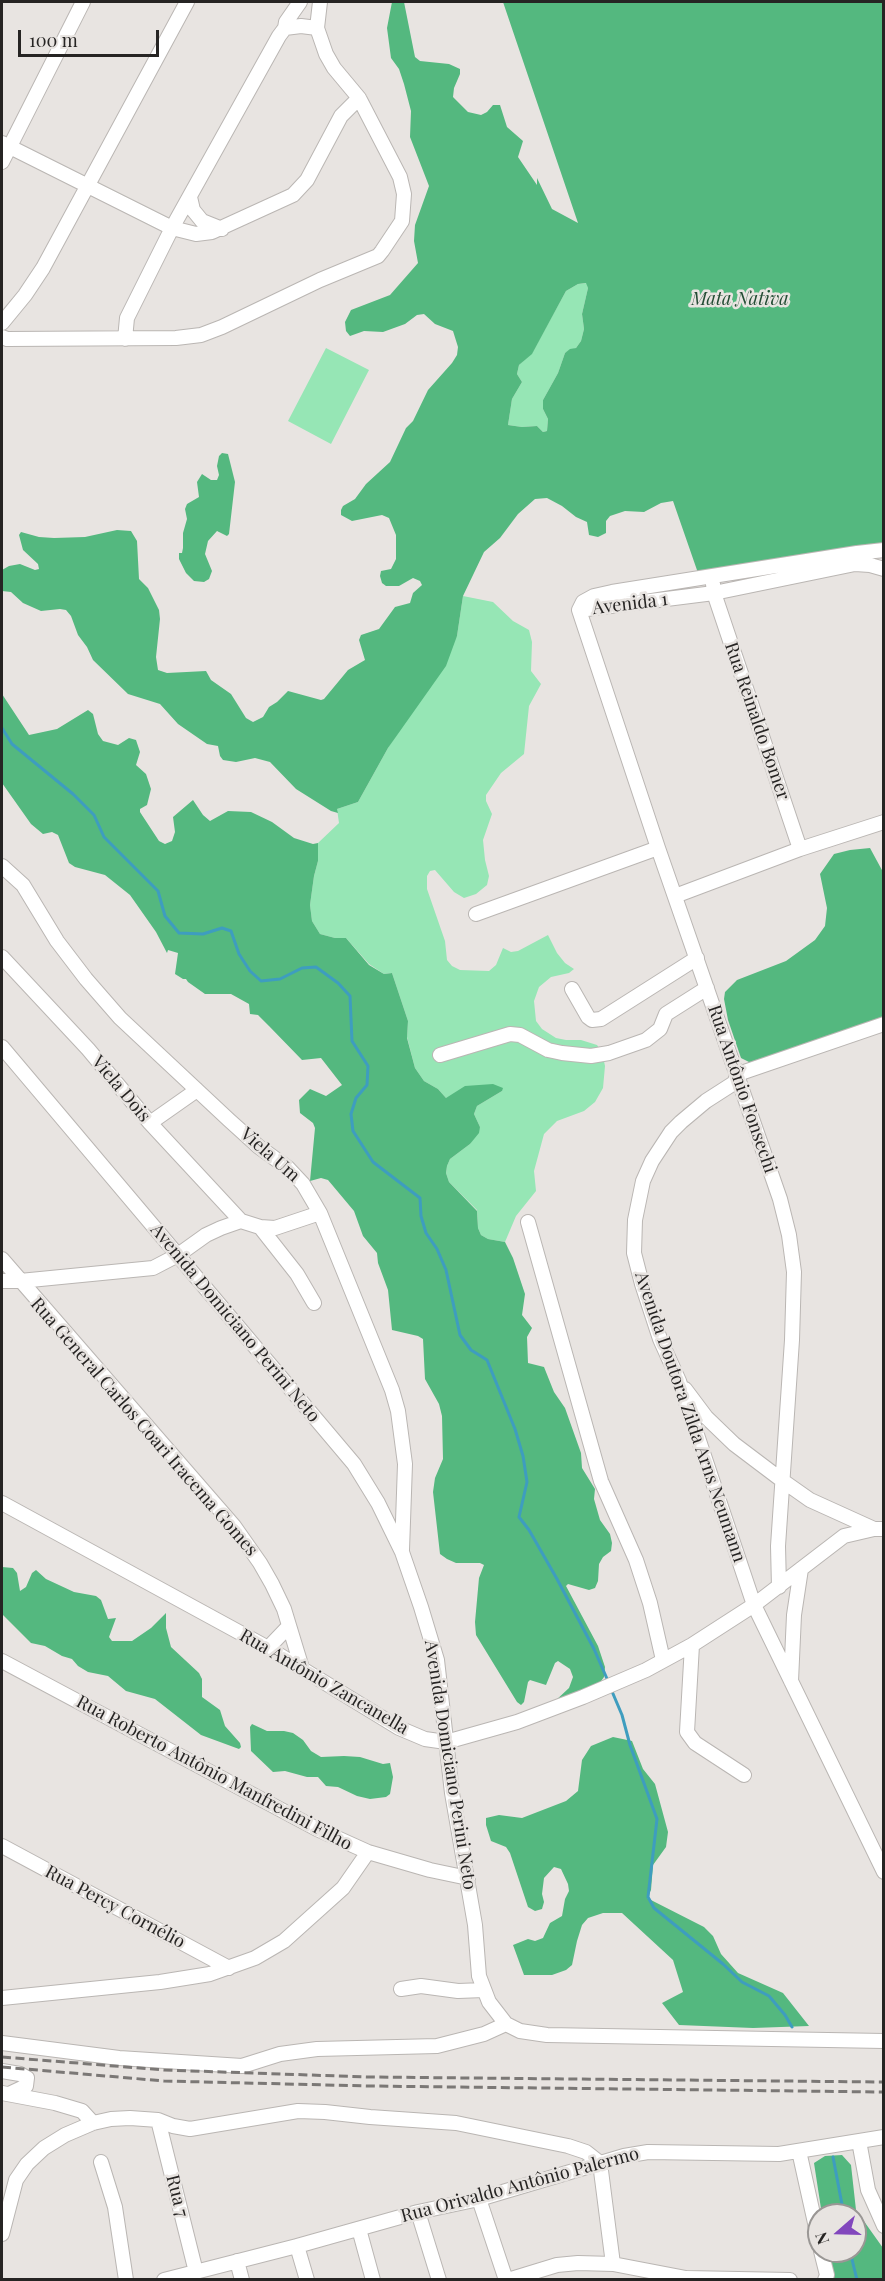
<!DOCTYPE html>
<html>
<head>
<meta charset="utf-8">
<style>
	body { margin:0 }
	#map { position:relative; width:885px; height:2281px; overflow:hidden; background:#e8e4e1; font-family:"Playfair Display",serif }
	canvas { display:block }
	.frame { position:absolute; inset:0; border:3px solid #262423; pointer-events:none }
	.north { position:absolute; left:807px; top:2203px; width:60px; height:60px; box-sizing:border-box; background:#e8e4e1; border:2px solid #9a9795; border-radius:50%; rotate:250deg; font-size:16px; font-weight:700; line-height:24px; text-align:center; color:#262423 }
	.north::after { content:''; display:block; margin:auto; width:21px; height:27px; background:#8247bd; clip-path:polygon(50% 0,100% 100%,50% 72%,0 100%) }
	.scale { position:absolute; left:18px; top:30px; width:141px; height:27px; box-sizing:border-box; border:3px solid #262423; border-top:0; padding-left:8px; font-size:18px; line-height:21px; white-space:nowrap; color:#262423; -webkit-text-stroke:4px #e8e4e1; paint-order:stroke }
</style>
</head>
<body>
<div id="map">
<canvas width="885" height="2281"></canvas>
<div class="frame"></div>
<div class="north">N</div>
<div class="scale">100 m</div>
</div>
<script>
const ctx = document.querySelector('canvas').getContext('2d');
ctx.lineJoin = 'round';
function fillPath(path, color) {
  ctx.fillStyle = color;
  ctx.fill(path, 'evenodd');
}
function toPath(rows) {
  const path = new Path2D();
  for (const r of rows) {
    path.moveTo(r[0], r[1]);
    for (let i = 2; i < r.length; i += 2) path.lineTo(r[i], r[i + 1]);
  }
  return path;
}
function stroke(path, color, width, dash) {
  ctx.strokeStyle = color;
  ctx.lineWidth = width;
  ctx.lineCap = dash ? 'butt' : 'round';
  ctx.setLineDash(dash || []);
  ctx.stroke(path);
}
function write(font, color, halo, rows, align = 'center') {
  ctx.font = font + ' "Playfair Display",serif';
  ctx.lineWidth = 5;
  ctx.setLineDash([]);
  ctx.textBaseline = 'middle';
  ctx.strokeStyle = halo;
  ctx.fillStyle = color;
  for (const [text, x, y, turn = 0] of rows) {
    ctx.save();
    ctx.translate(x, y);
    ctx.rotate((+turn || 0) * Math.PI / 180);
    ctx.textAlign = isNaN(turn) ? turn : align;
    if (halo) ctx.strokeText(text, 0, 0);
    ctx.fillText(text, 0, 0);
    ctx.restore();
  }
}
const green = toPath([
	[587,283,588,288,582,314,584,329,581,341,576,348,565,353,558,373,543,400,543,409,548,419,547,431,543,432,537,426,522,427,508,425,512,399,522,382,517,374,519,365,532,353,566,291,578,284],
	[326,348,369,370,331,444,288,421],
	[463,596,493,602,513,621,529,630,532,642,531,671,541,684,529,706,524,754,501,773,486,795,486,801,492,814,483,840,485,860,489,876,487,885,476,894,464,898,454,892,435,870,430,871,427,876,427,889,445,941,447,960,452,966,460,970,489,971,496,965,503,948,511,952,518,951,548,935,557,953,565,963,574,969,569,973,551,977,539,987,534,1001,536,1021,542,1029,556,1038,566,1040,581,1040,597,1045,602,1052,605,1066,603,1088,595,1102,584,1111,557,1121,544,1134,534,1171,536,1191,516,1216,505,1242,488,1239,481,1235,478,1228,477,1210,449,1182,446,1173,447,1166,450,1159,470,1144,480,1127,474,1114,477,1106,502,1091,446,1098,438,1089,424,1081,415,1068,407,1037,408,1021,392,973,384,974,369,964,346,938,335,938,320,934,312,921,310,905,314,876,318,861,318,843,339,823,337,809,358,802,388,748,457,636]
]);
const forest = toPath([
	[392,2,404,2,415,57,420,61,449,64,460,69,460,74,454,88,453,97,468,112,481,115,487,112,493,105,500,105,507,127,523,141,518,157,537,185,537,178,552,209,578,223,503,2,883,2,883,544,698,573,673,501,661,503,644,512,625,511,610,516,606,521,606,533,598,537,589,535,587,522,576,517,562,506,547,498,535,499,518,514,500,538,484,552,463,596,457,636,446,666,388,748,358,802,337,809,338,813,331,811,296,789,270,762,255,758,236,762,223,760,220,756,218,746,207,744,178,724,160,704,128,694,93,660,87,647,78,635,71,616,66,610,60,609,41,611,23,603,11,592,2,591,2,570,9,566,20,564,35,570,39,569,38,564,23,550,19,535,21,532,39,537,54,538,85,537,117,530,131,531,137,541,139,579,148,588,159,610,160,619,156,657,158,670,167,673,206,671,211,680,231,694,246,718,253,722,263,717,269,707,277,702,288,691,321,700,324,699,348,670,365,660,359,640,361,635,379,629,395,607,410,603,413,593,422,585,420,581,413,578,399,586,386,586,382,583,380,576,381,571,391,569,396,559,396,535,389,518,382,515,352,521,341,515,341,510,343,506,355,499,366,484,390,462,406,428,413,421,428,390,452,363,457,355,458,347,453,331,435,324,424,314,417,315,405,324,383,332,364,331,350,336,346,331,345,322,351,310,390,295,418,263,414,241,415,225,429,186,410,137,411,111,404,84,399,69,391,58,387,28],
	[586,283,588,288,582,314,584,329,581,341,576,348,570,349,565,353,558,373,543,400,543,409,548,419,547,431,543,432,537,426,522,427,508,425,512,399,522,382,517,374,519,365,532,354,566,291,578,284],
	[222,453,228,454,235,482,229,534,227,536,217,531,208,541,205,554,212,571,209,579,204,582,194,581,186,573,179,559,179,553,182,553,183,548,183,533,187,519,185,509,187,504,199,497,197,482,202,474,211,480,217,480,219,475,217,466,219,456],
	[2,694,29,735,57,729,88,710,93,714,98,734,103,741,118,745,129,738,136,740,140,752,136,765,146,774,151,789,147,805,140,809,140,812,159,841,165,844,172,841,175,832,173,817,193,800,203,815,210,821,228,811,251,812,272,822,294,838,313,844,318,843,318,861,314,876,310,905,312,921,320,934,335,938,346,938,369,965,384,974,392,973,408,1021,407,1038,415,1068,424,1081,438,1089,446,1098,465,1086,493,1084,503,1088,502,1091,477,1106,474,1114,480,1127,479,1133,470,1144,450,1159,447,1166,446,1173,449,1182,477,1211,478,1228,481,1235,488,1239,505,1242,513,1258,525,1294,522,1315,532,1328,527,1337,528,1363,544,1367,554,1392,565,1408,581,1453,582,1468,595,1489,594,1499,600,1520,610,1534,612,1543,611,1551,603,1557,599,1564,598,1581,595,1588,589,1590,568,1584,566,1586,598,1646,605,1667,604,1677,599,1684,554,1702,569,1688,573,1677,570,1669,558,1661,555,1663,546,1685,530,1680,528,1682,524,1702,521,1705,517,1702,476,1635,475,1622,479,1578,484,1565,480,1563,456,1563,447,1559,440,1554,433,1492,435,1478,443,1459,442,1416,439,1404,425,1379,423,1339,418,1336,392,1330,388,1290,378,1263,377,1253,363,1236,354,1211,328,1180,321,1178,310,1181,315,1128,313,1123,300,1113,299,1100,310,1089,326,1096,342,1085,321,1058,302,1060,269,1026,258,1015,250,1014,249,1004,231,994,205,994,188,982,186,979,183,979,175,974,178,953,168,950,167,953,156,932,130,895,105,875,75,867,69,863,58,835,52,832,43,834,31,824,2,783],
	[870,848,883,872,883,1018,751,1063,741,1058,728,1020,724,999,725,992,737,980,786,961,815,940,825,926,827,908,820,874,834,854,850,850],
	[2,1567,13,1568,17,1573,20,1591,26,1587,32,1573,36,1570,46,1579,74,1592,96,1596,101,1600,108,1619,116,1618,109,1637,112,1641,132,1641,151,1628,166,1613,166,1628,171,1647,199,1673,202,1679,202,1697,220,1710,225,1726,240,1743,241,1747,239,1749,201,1735,155,1699,126,1691,108,1676,88,1672,78,1666,72,1659,62,1656,45,1646,31,1643,2,1614],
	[252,1724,267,1731,284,1731,293,1733,303,1740,311,1751,321,1757,344,1756,360,1757,383,1764,390,1763,393,1777,390,1794,386,1797,370,1799,357,1796,338,1787,326,1786,318,1777,307,1777,285,1771,273,1772,251,1751,250,1727],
	[613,1737,632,1741,643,1769,655,1784,668,1832,666,1847,653,1865,651,1890,647,1898,704,1927,713,1936,721,1954,738,1973,783,1993,809,2026,753,2028,679,2025,662,2003,683,1992,673,1960,622,1913,603,1913,588,1918,582,1925,577,1941,572,1965,566,1970,552,1975,524,1975,513,1945,528,1939,535,1941,543,1938,550,1923,562,1916,565,1899,569,1891,568,1884,561,1869,554,1867,544,1878,542,1894,544,1902,542,1909,535,1911,528,1907,510,1853,506,1847,491,1841,486,1825,486,1818,499,1815,522,1818,566,1801,578,1791,582,1760,591,1746],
	[842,2155,851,2165,856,2210,883,2248,883,2279,834,2279,829,2251,855,2251,855,2215,822,2215,814,2163,825,2156]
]);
const stream = toPath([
	[2,728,12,744,73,794,94,815,104,837,158,891,165,916,179,933,203,934,222,928,231,931,239,954,250,971,261,981,280,979,302,968,316,967,338,983,350,996,352,1041,368,1066,367,1085,356,1098,351,1114,353,1131,373,1162,420,1198,421,1216,426,1233,437,1249,446,1270,460,1335,471,1350,487,1360,515,1429,523,1456,527,1482,519,1517,529,1530,557,1579,594,1649,608,1681],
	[611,1689,622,1715,630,1745,657,1819,648,1897,654,1908,723,1964,742,1982,769,1996,785,2015,792,2027],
	[833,2157,844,2215],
	[850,2251,857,2280]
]);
const minor = toPath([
	[285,28,301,26,317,28],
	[2,143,172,228,196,234,212,232,293,195,307,180,341,116,359,98],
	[2,162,83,2],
	[190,197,193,210,202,221,222,229],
	[2,323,25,295,43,268,187,2],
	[2,337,7,339,176,338,201,335,222,327,320,280,378,256,382,251,402,221,404,194,400,177,359,98,334,68,326,54,317,28,320,2],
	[125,339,127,318,172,228,279,36,285,28,286,22,300,2],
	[713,584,714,593,800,849],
	[579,610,658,848,780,1199,789,1235,794,1272,792,1340,778,1546,779,1587],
	[579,610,583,602,594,596,612,592,857,553,884,550],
	[579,610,714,593,855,564,870,565,884,569],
	[2,866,23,885,57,941,86,979,120,1018,229,1120,259,1147,288,1168,303,1184,320,1213,392,1390,398,1411,405,1464,402,1550],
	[675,896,800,849,884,822],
	[476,914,658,848],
	[2,957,88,1049,150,1123,241,1221],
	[572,989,588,1017,592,1020,601,1019,697,958],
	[884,1024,738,1074,734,1083,706,1101,681,1122,671,1132,652,1161,643,1181,635,1220,634,1253,642,1284,660,1339,679,1381,754,1605,884,1872],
	[2,1047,354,1464,378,1503,402,1552,421,1607,437,1660,452,1793,475,1925,479,1976,489,2002,506,2024,520,2031,547,2035,884,2041],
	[440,1055,510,1034,520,1035,548,1050,562,1053,591,1056,609,1053,646,1040,660,1029,666,1014,707,988],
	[150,1123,197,1090],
	[528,1222,601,1481,636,1560,650,1603,663,1660],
	[260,1227,297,1274,314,1303],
	[2,1259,234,1526,260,1563,272,1584,284,1609,302,1668],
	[2,1281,20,1281,153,1268,178,1255,206,1235,221,1228,241,1221,260,1227,275,1228,320,1213],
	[685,1389,706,1417,734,1444,783,1481,810,1500,874,1529],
	[2,1503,268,1648,399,1728,425,1739,446,1742,517,1722,583,1697,646,1670,692,1645,754,1605,844,1536,874,1529,884,1529],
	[692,1645,687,1732,695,1743,744,1775],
	[268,1648,289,1626],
	[2,1661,317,1829,368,1852,430,1870,468,1878],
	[791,1681,794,1615,801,1569],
	[2,1846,229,1968],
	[401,1989,421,1986,458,1991,484,1990],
	[2,1998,160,1982,210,1974,255,1958,284,1941,343,1888,368,1852],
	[2,2043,119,2058,242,2066,280,2054,317,2049,437,2046,484,2034,506,2024],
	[2,2071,20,2074,27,2078,26,2086,9,2094],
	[2,2093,55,2103,82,2111,93,2123],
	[158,2120,196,2272],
	[859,2141,868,2190,884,2226],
	[799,2151,819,2241],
	[101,2162,115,2207,126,2280],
	[479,2199,506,2280],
	[418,2212,439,2280],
	[359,2229,373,2280],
	[2,2234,16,2180,27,2164,44,2148,65,2135,93,2123,111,2119,130,2118,158,2120,173,2126,190,2129,298,2111,325,2112,370,2117,456,2123,568,2146,586,2152,600,2163,613,2264],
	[297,2246,307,2280],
	[821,2251,827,2275,825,2280],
	[237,2261,242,2280],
	[164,2280,297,2246,418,2212,479,2199,624,2156,648,2152,779,2154,884,2137],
	[508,2280,557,2265,578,2263,613,2264,686,2278,790,2280]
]);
const rail = toPath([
	[2,2057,164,2070,368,2077,884,2082],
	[2,2067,164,2081,369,2086,884,2092]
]);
const parkNames = [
	["Mata Nativa",740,299]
];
const streetNames = [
	["Avenida 1",630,604,-7],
	["Rua Reinaldo Bomer",757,721,71],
	["Viela Dois",121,1089,50],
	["Rua Antônio Fonsechi",742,1089,71],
	["Viela Um",270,1155,41],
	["Avenida Domiciano Perini Neto",235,1323,50],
	["Avenida Doutora Zilda Arns Neumann",690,1417,71],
	["Rua General Carlos Coari Iracema Gomes",144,1427,49],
	["Rua Antônio Zancanella",324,1682,30],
	["Avenida Domiciano Perini Neto",450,1765,81],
	["Rua Roberto Antônio Manfredini Filho",214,1773,28],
	["Rua Percy Cornélio",115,1907,28],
	["Rua Orivaldo Antônio Palermo",520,2185,-15],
	["Rua 7",177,2196,76]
];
fillPath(green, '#96e6b5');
fillPath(forest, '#54b87f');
stroke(stream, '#3e9dbf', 3);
stroke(minor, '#bab6b3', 16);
stroke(minor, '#fff', 14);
stroke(rail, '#7b7876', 3, [9, 4.5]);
write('italic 18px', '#234c34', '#e8e4e1', parkNames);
write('18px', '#262423', '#e8e4e1', streetNames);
</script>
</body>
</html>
